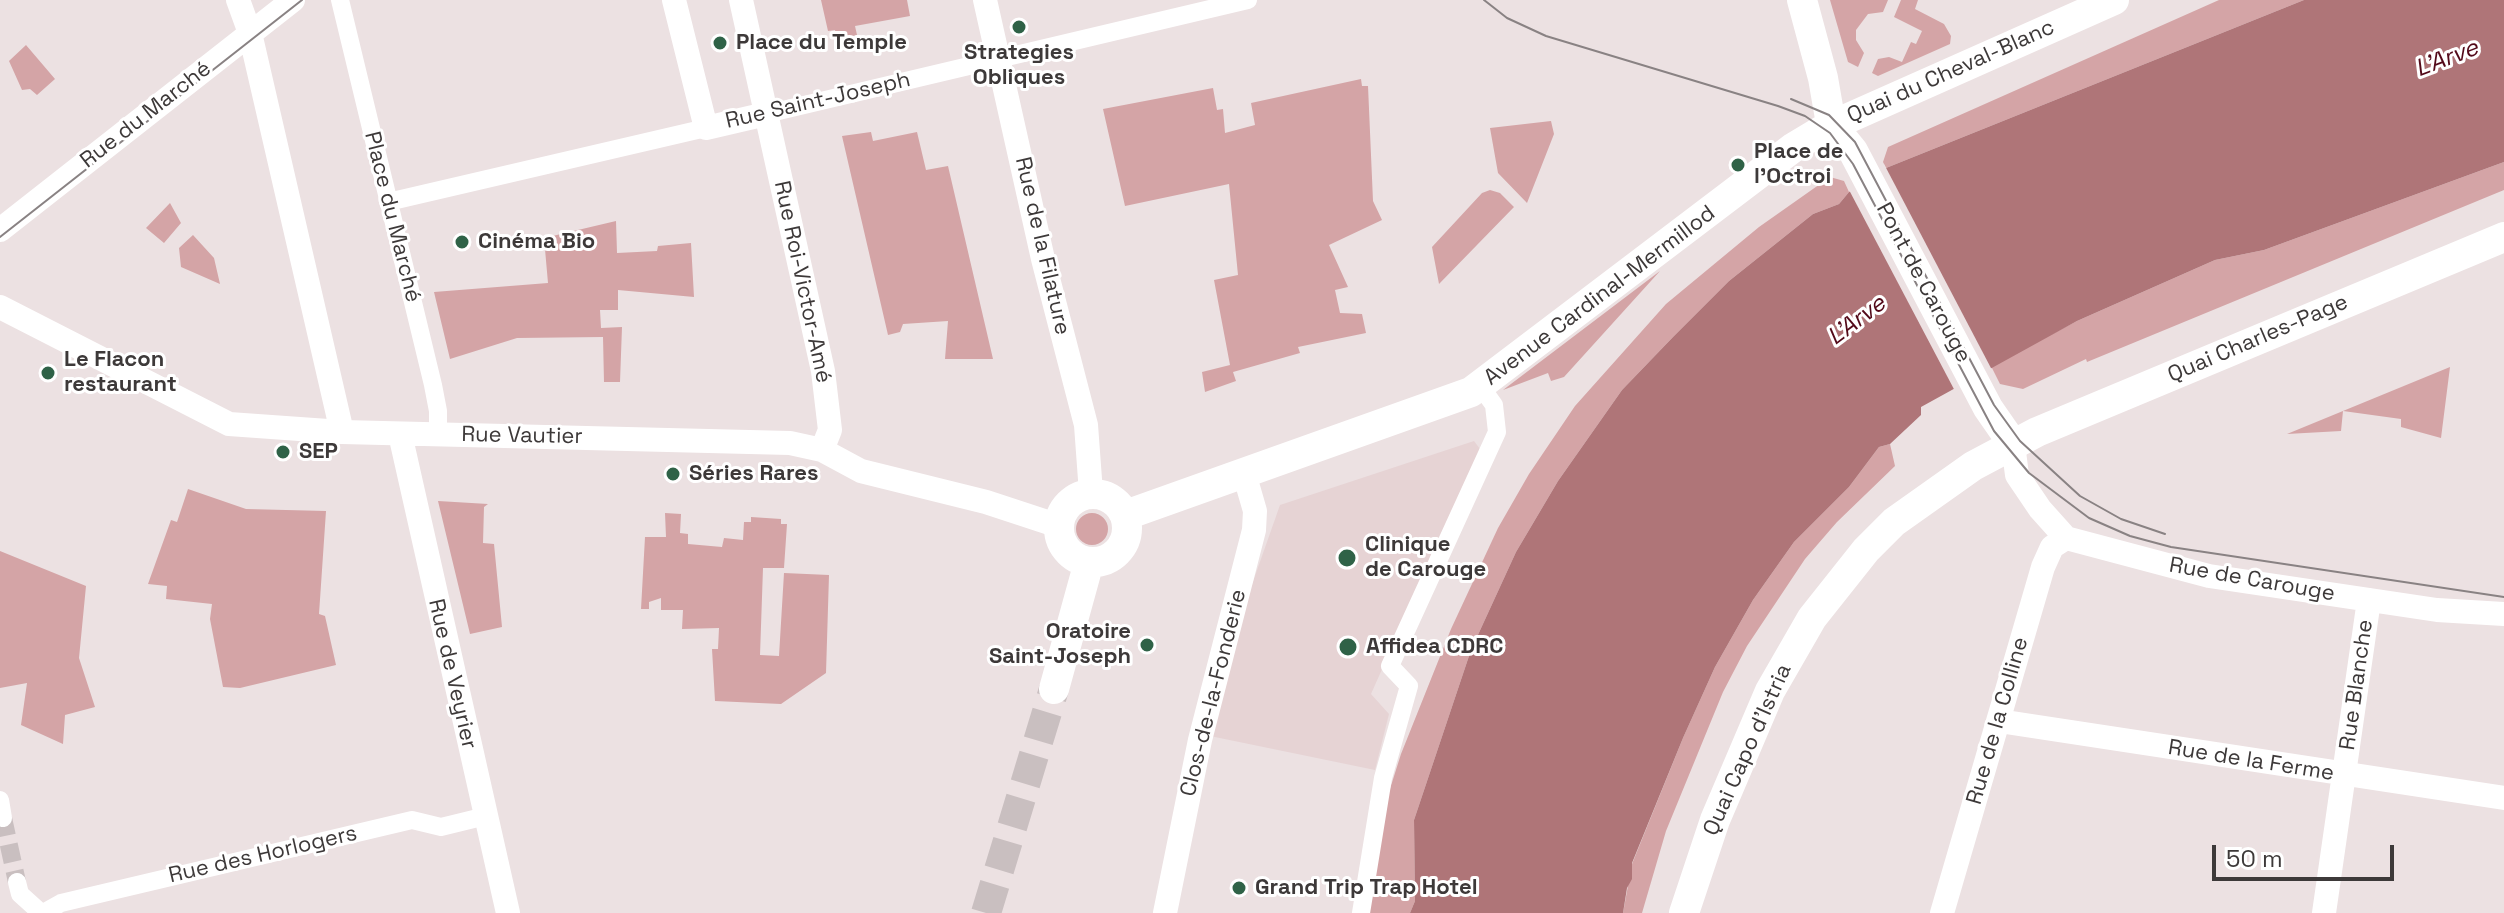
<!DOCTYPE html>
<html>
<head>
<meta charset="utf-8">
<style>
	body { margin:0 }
	#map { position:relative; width:2504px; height:913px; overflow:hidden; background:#ece1e2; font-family:"Space Grotesk",sans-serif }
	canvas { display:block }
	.scale { position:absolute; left:2212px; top:845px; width:182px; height:36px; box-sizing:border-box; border:4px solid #3d3939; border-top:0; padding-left:10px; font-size:24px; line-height:28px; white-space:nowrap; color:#3d3939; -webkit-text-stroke:6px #fff; paint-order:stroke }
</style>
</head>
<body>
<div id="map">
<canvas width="2504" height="913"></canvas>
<div class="scale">50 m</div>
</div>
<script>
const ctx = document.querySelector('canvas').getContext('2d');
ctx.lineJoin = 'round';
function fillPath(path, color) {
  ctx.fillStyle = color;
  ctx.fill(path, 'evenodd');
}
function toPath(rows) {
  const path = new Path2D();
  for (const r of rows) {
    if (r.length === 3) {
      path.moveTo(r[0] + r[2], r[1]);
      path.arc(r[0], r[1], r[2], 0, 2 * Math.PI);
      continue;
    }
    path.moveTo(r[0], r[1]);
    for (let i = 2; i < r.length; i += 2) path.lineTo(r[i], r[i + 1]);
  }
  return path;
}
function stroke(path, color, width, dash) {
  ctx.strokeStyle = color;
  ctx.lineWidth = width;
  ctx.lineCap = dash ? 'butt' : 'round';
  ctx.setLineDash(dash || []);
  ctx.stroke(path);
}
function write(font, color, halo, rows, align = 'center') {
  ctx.font = font + ' "Space Grotesk",sans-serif';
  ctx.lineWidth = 6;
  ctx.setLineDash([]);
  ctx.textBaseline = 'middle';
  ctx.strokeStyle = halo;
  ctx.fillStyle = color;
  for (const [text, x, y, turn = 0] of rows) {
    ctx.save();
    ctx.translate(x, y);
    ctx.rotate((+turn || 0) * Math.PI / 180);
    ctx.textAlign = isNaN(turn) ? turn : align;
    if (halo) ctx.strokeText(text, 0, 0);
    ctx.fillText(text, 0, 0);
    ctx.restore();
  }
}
const built = toPath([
	[1474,441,1480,449,1371,694,1389,714,1375,770,1210,736,1243,610,1280,505]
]);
const green = toPath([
	[821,0,907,0,910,16,855,26,857,35,837,40,835,30,828,31],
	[1830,0,1888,0,1883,12,1868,14,1856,30,1856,40,1864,53,1858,67,1848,62],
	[1901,0,1918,0,1915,9,1944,24,1951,36,1950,44,1878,76,1872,73,1878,59,1889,57,1902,62,1911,42,1916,44,1922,31,1894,17],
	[2219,0,2304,0,1886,168,1883,162,1888,147],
	[26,45,55,79,37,95,30,89,22,90,9,61],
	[1361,79,1362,86,1368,86,1373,201,1382,220,1329,245,1348,287,1335,290,1340,313,1362,314,1366,333,1298,347,1300,353,1233,372,1236,381,1205,392,1202,372,1230,365,1214,280,1238,275,1229,184,1125,206,1103,109,1213,88,1217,110,1223,109,1225,133,1255,125,1251,103],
	[1551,121,1554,134,1527,203,1498,173,1490,128],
	[871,132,873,141,917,132,926,170,948,166,993,359,945,359,948,321,903,324,900,332,888,335,842,136],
	[2504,162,2504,190,2087,362,2086,359,2023,389,2000,384,1991,366,2077,321,2215,260,2264,250],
	[1830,177,1844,181,1849,192,1839,204,1813,214,1729,281,1673,337,1622,390,1558,481,1516,552,1471,650,1414,820,1415,901,1410,913,1366,913,1389,792,1401,754,1451,629,1498,528,1529,474,1575,406,1666,304,1759,227],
	[1490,190,1500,193,1514,207,1439,284,1432,247,1482,193],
	[170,203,181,223,164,243,146,228],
	[616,221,617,253,657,251,658,246,691,243,694,297,618,290,618,310,600,310,601,328,622,327,620,382,604,382,603,337,517,338,450,359,434,292,548,283,544,238],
	[193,235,214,258,220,284,181,267,179,248],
	[1660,271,1564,377,1551,381,1548,373,1503,390],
	[2450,367,2441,438,2401,427,2401,419,2343,411,2341,431,2287,434],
	[1890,444,1895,466,1837,522,1805,559,1747,646,1723,692,1666,831,1642,913,1623,913,1632,864,1683,738,1715,667,1753,600,1794,542,1849,487,1879,447],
	[188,489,246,509,326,511,319,614,325,616,336,665,240,688,223,687,210,619,212,604,166,599,167,586,148,584,171,520,177,522],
	[438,501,488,504,484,507,483,543,494,544,502,627,470,634],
	[1092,529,16],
	[665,513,681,514,680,533,688,534,688,544,722,547,724,538,743,540,744,522,751,522,751,517,781,519,781,524,787,524,784,568,763,568,760,655,779,656,784,573,829,575,826,673,781,704,715,701,712,649,718,649,719,628,682,629,683,610,661,610,661,598,649,602,649,609,641,609,645,537,666,537],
	[0,551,86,586,79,658,95,707,65,715,63,744,21,725,27,683,0,688]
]);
const water = toPath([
	[2304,0,2504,0,2504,162,2264,250,2215,260,2077,321,1921,407,1921,415,1890,444,1879,447,1849,487,1794,542,1753,600,1715,667,1683,738,1632,863,1632,879,1627,888,1623,913,1410,913,1415,901,1414,820,1471,650,1516,552,1558,481,1622,390,1673,337,1729,281,1813,214,1839,204,1849,192,1886,168]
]);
const pier = toPath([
	[1884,164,1992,370,1956,393,1848,188]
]);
const pedestrianTunnel = toPath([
	[3,818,17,882]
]);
const tertiaryTunnel = toPath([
	[986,913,1054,689]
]);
const pedestrian = toPath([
	[340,0,433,385,438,411,438,434],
	[766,114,1248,0],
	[388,202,706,128],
	[0,800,3,818],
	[17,882,20,894,41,913],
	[43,913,61,903,412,820,441,827,486,816],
	[1361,913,1383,778,1409,686,1390,666,1497,432,1494,405,1481,387]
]);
const minor = toPath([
	[238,0,250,33,342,432],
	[674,0,706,128,766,114],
	[741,0,823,371,830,430,822,450],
	[985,0,1043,259,1086,425,1091,493],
	[0,230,293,0],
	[0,307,229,424,342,432,790,443,822,450,861,471,986,502,1059,526],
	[400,434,508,913],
	[2013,444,2017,475,2040,509,2066,538,2209,576,2437,610,2504,614],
	[1999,721,2504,798],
	[1165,913,1200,740,1254,530,1255,511,1244,473],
	[1942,913,2043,567,2052,547,2066,538],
	[2324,913,2369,600]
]);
const tertiary = toPath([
	[1802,0,1823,78,1831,124],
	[1831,124,1853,151,1988,408,2013,444],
	[1093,528,34],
	[1126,515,1471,392,1794,147,1824,129,2114,0],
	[1054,689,1089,562],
	[1684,913,1715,820,1770,691,1812,618,1866,550,1894,522,1973,466,2037,432,2504,237]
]);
const tram = toPath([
	[1484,0,1507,18,1546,36,1778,106,1805,116,1830,133,1853,164,1994,431,2029,473,2089,518,2130,536,2171,547,2504,597],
	[1791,99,1829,115,1855,142,1994,405,2020,441,2080,496,2121,519,2165,534],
	[0,237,302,0]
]);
const markers = [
	[1019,27,8,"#2f6247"],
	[720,43,8,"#2f6247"],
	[1738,165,8,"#2f6247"],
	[462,242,8,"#2f6247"],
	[48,373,8,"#2f6247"],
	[283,452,8,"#2f6247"],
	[673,474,8,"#2f6247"],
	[1347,558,10,"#2f6247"],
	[1147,645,8,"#2f6247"],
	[1348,647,10,"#2f6247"],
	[1239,888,8,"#2f6247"]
];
const poiNames = [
	["Place du Temple",736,43],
	["Strategies",1019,53,"center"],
	["Obliques",1019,78,"center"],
	["Place de",1754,152],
	["l'Octroi",1754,177],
	["Cinéma Bio",478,242],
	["Le Flacon",64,360],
	["restaurant",64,385],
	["SEP",299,452],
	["Séries Rares",689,474],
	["Clinique",1365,545],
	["de Carouge",1365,570],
	["Oratoire",1131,632,"right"],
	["Saint-Joseph",1131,657,"right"],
	["Affidea CDRC",1366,647],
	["Grand Trip Trap Hotel",1255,888]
];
const streetNames = [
	["Quai du Cheval-Blanc",1951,72,-24],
	["Rue Saint-Joseph",818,101,-13],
	["Rue du Marché",146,115,-38],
	["Place du Marché",392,217,76],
	["Rue de la Filature",1042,246,77],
	["Rue Roi-Victor-Amé",802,282,78],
	["Pont de Carouge",1923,283,62],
	["Avenue Cardinal-Mermillod",1600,296,-37],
	["Quai Charles-Page",2258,339,-23],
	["Rue Vautier",522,436,1],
	["Rue de Carouge",2252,580,10],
	["Rue de Veyrier",452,674,77],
	["Rue Blanche",2357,685,-82],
	["Clos-de-la-Fonderie",1214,693,-76],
	["Rue de la Colline",1998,721,-74],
	["Quai Capo d'Istria",1748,750,-66],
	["Rue de la Ferme",2251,761,9],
	["Rue des Horlogers",263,855,-13]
];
const waterNames = [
	["L'Arve",2447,59,-21],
	["L'Arve",1857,321,-37]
];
fillPath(built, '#e6d3d4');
fillPath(green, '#d4a4a6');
fillPath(water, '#af7578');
fillPath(pier, '#ece1e2');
stroke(pedestrianTunnel, '#c9bfc0', 18, [18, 9]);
stroke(tertiaryTunnel, '#c9bfc0', 30, [30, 15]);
stroke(pedestrian, '#fff', 18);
stroke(minor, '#fff', 24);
stroke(tertiary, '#fff', 30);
stroke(tram, '#898283', 2);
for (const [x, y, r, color] of markers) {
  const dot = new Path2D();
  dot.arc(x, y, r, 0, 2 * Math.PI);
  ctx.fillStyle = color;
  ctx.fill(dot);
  stroke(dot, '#fff', 3);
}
write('bold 22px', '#3d3939', '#fff', poiNames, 'left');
write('22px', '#3d3939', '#fff', streetNames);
write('italic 24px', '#530919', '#fff', waterNames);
</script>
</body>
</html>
